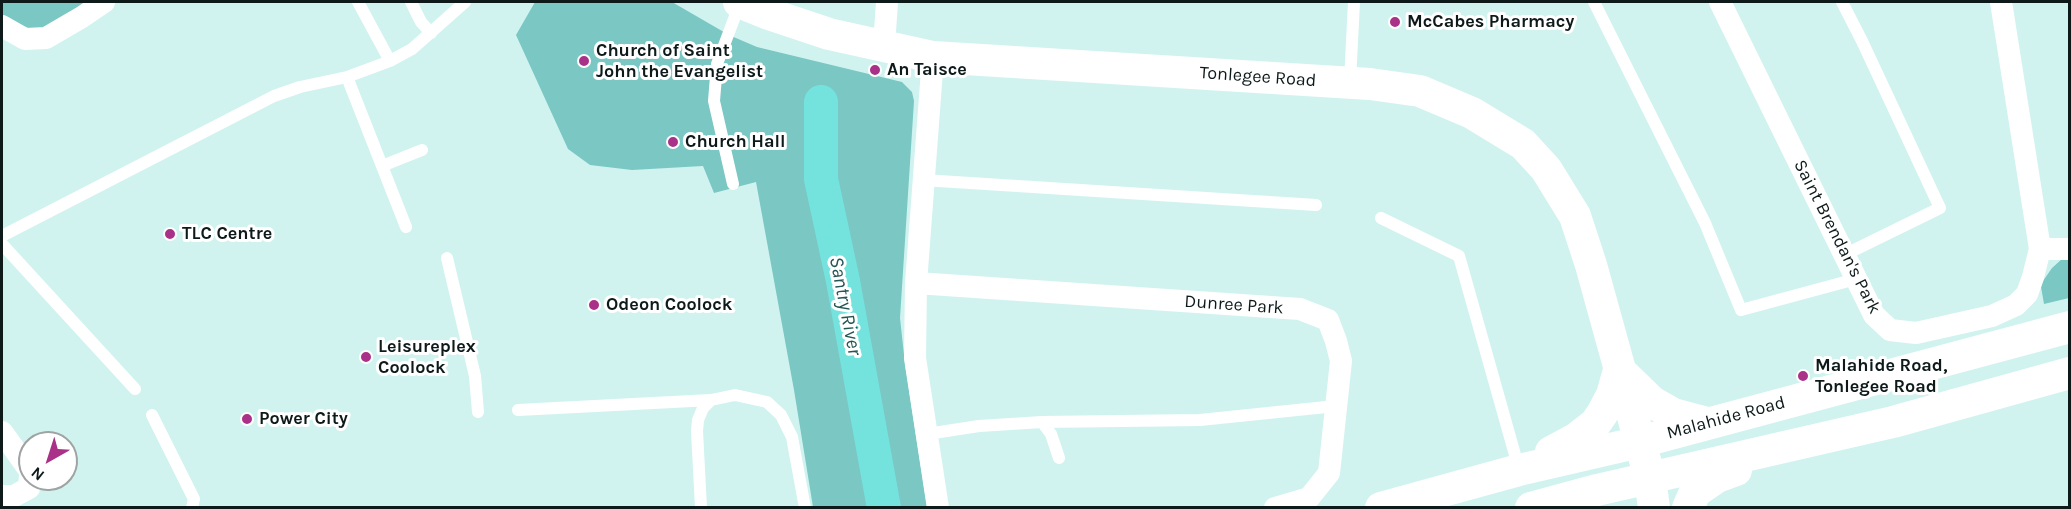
<!DOCTYPE html>
<html>
<head>
<meta charset="utf-8">
<style>
	body { margin:0 }
	#map { position:relative; width:2071px; height:509px; overflow:hidden; background:#d1f3f0; font-family:Karla,sans-serif }
	canvas { display:block }
	.frame { position:absolute; inset:0; border:3px solid #0e1a1a; pointer-events:none }
	.north { position:absolute; left:18px; top:431px; width:60px; height:60px; box-sizing:border-box; background:#fff; border:2px solid #9fa3a3; border-radius:50%; rotate:219deg; font-size:16px; font-weight:700; line-height:24px; text-align:center; color:#0e1a1a }
	.north::after { content:''; display:block; margin:auto; width:21px; height:27px; background:#a93187; clip-path:polygon(50% 0,100% 100%,50% 72%,0 100%) }
</style>
</head>
<body>
<div id="map">
<canvas width="2071" height="509"></canvas>
<div class="frame"></div>
<div class="north">N</div>
</div>
<script>
const ctx = document.querySelector('canvas').getContext('2d');
ctx.lineJoin = 'round';
function fillPath(path, color) {
  ctx.fillStyle = color;
  ctx.fill(path, 'evenodd');
}
function toPath(rows) {
  const path = new Path2D();
  for (const r of rows) {
    path.moveTo(r[0], r[1]);
    for (let i = 2; i < r.length; i += 2) path.lineTo(r[i], r[i + 1]);
  }
  return path;
}
function stroke(path, color, width, dash) {
  ctx.strokeStyle = color;
  ctx.lineWidth = width;
  ctx.lineCap = dash ? 'butt' : 'round';
  ctx.setLineDash(dash || []);
  ctx.stroke(path);
}
function write(font, color, halo, rows, align = 'center') {
  ctx.font = font + ' Karla,sans-serif';
  ctx.lineWidth = 6;
  ctx.setLineDash([]);
  ctx.textBaseline = 'middle';
  ctx.strokeStyle = halo;
  ctx.fillStyle = color;
  for (const [text, x, y, turn = 0] of rows) {
    ctx.save();
    ctx.translate(x, y);
    ctx.rotate((+turn || 0) * Math.PI / 180);
    ctx.textAlign = isNaN(turn) ? turn : align;
    if (halo) ctx.strokeText(text, 0, 0);
    ctx.fillText(text, 0, 0);
    ctx.restore();
  }
}
const green = toPath([
	[2,2,104,2,46,38,2,26],
	[535,2,672,2,729,35,757,47,902,82,912,92,914,101,900,318,905,364,927,507,813,507,794,390,756,182,714,193,703,166,632,170,590,165,568,149,516,35],
	[2063,258,2069,258,2069,298,2044,304,2041,287,2043,281,2052,268]
]);
const river = toPath([
	[821,102,821,179,843,281,884,508]
]);
const service = toPath([
	[358,2,390,61],
	[411,2,421,22,431,33],
	[1594,2,1705,223,1741,310,1856,279],
	[1842,2,1862,41,1940,208,1844,255],
	[347,77,406,227],
	[1350,81,1354,2],
	[382,166,422,150],
	[923,180,1316,205],
	[733,184,714,101,717,64,740,3],
	[1381,218,1459,256,1519,469],
	[2,236,274,96,300,87,347,77,390,61,412,49,465,2],
	[2,244,135,389],
	[447,258,475,376,478,412],
	[518,410,711,400,735,395,767,402,781,415,792,437,805,508],
	[152,415,194,499,192,508],
	[1042,422,1200,420,1336,406],
	[927,434,979,426,1042,422,1051,434,1059,458],
	[701,508,697,431,698,420,703,408,711,400]
]);
const minor = toPath([
	[1720,2,1874,315,1890,330,1916,333,1992,316,2016,305,2027,294,2033,277,2040,249,2001,2],
	[2,26,25,39,46,38,82,17,104,2],
	[884,46,887,2],
	[933,57,916,283,915,358,938,508],
	[2040,249,2070,249],
	[916,283,1300,309,1328,320,1336,341,1341,361,1329,473,1309,498,1275,508],
	[2,432,30,471],
	[2,496,14,496,29,488,30,476]
]);
const secondary = toPath([
	[739,2,766,13,829,34,933,57,1370,84,1420,91,1472,113,1523,144,1546,169,1575,216,1591,265,1640,442,1650,478,1654,508],
	[1551,452,1577,438,1595,424,1602,414,1612,395,1619,370,1652,402,1673,414,1707,423],
	[1381,508,1519,470,1640,442,2070,327],
	[1531,508,1597,490,1893,422,2070,373],
	[1688,508,1695,492,1717,477,1736,470]
]);
const markers = [
	[1395,22,6,"#a93187"],
	[584,61,6,"#a93187"],
	[875,70,6,"#a93187"],
	[673,142,6,"#a93187"],
	[170,234,6,"#a93187"],
	[594,305,6,"#a93187"],
	[366,357,6,"#a93187"],
	[1803,376,6,"#a93187"],
	[247,419,6,"#a93187"]
];
const poiNames = [
	["McCabes Pharmacy",1407,22],
	["Church of Saint",596,51],
	["John the Evangelist",596,72],
	["An Taisce",887,70],
	["Church Hall",685,142],
	["TLC Centre",182,234],
	["Odeon Coolock",606,305],
	["Leisureplex",378,347],
	["Coolock",378,368],
	["Malahide Road,",1815,366],
	["Tonlegee Road",1815,387],
	["Power City",259,419]
];
const streetNames = [
	["Tonlegee Road",1258,77,4],
	["Saint Brendan's Park",1837,237,63],
	["Dunree Park",1234,305,4],
	["Malahide Road",1726,418,-15]
];
const waterNames = [
	["Santry River",845,306,79]
];
fillPath(green, '#7ac7c3');
stroke(river, '#74e3de', 34);
stroke(service, '#fff', 12);
stroke(minor, '#fff', 22);
stroke(secondary, '#fff', 32);
for (const [x, y, r, color] of markers) {
  const dot = new Path2D();
  dot.arc(x, y, r, 0, 2 * Math.PI);
  ctx.fillStyle = color;
  ctx.fill(dot);
  stroke(dot, '#fff', 2);
}
write('bold 18px', '#0e1a1a', '#fff', poiNames, 'left');
write('18px', '#0e1a1a', '#fff', streetNames);
write('italic 20px', '#255654', '#fff', waterNames);
</script>
</body>
</html>
